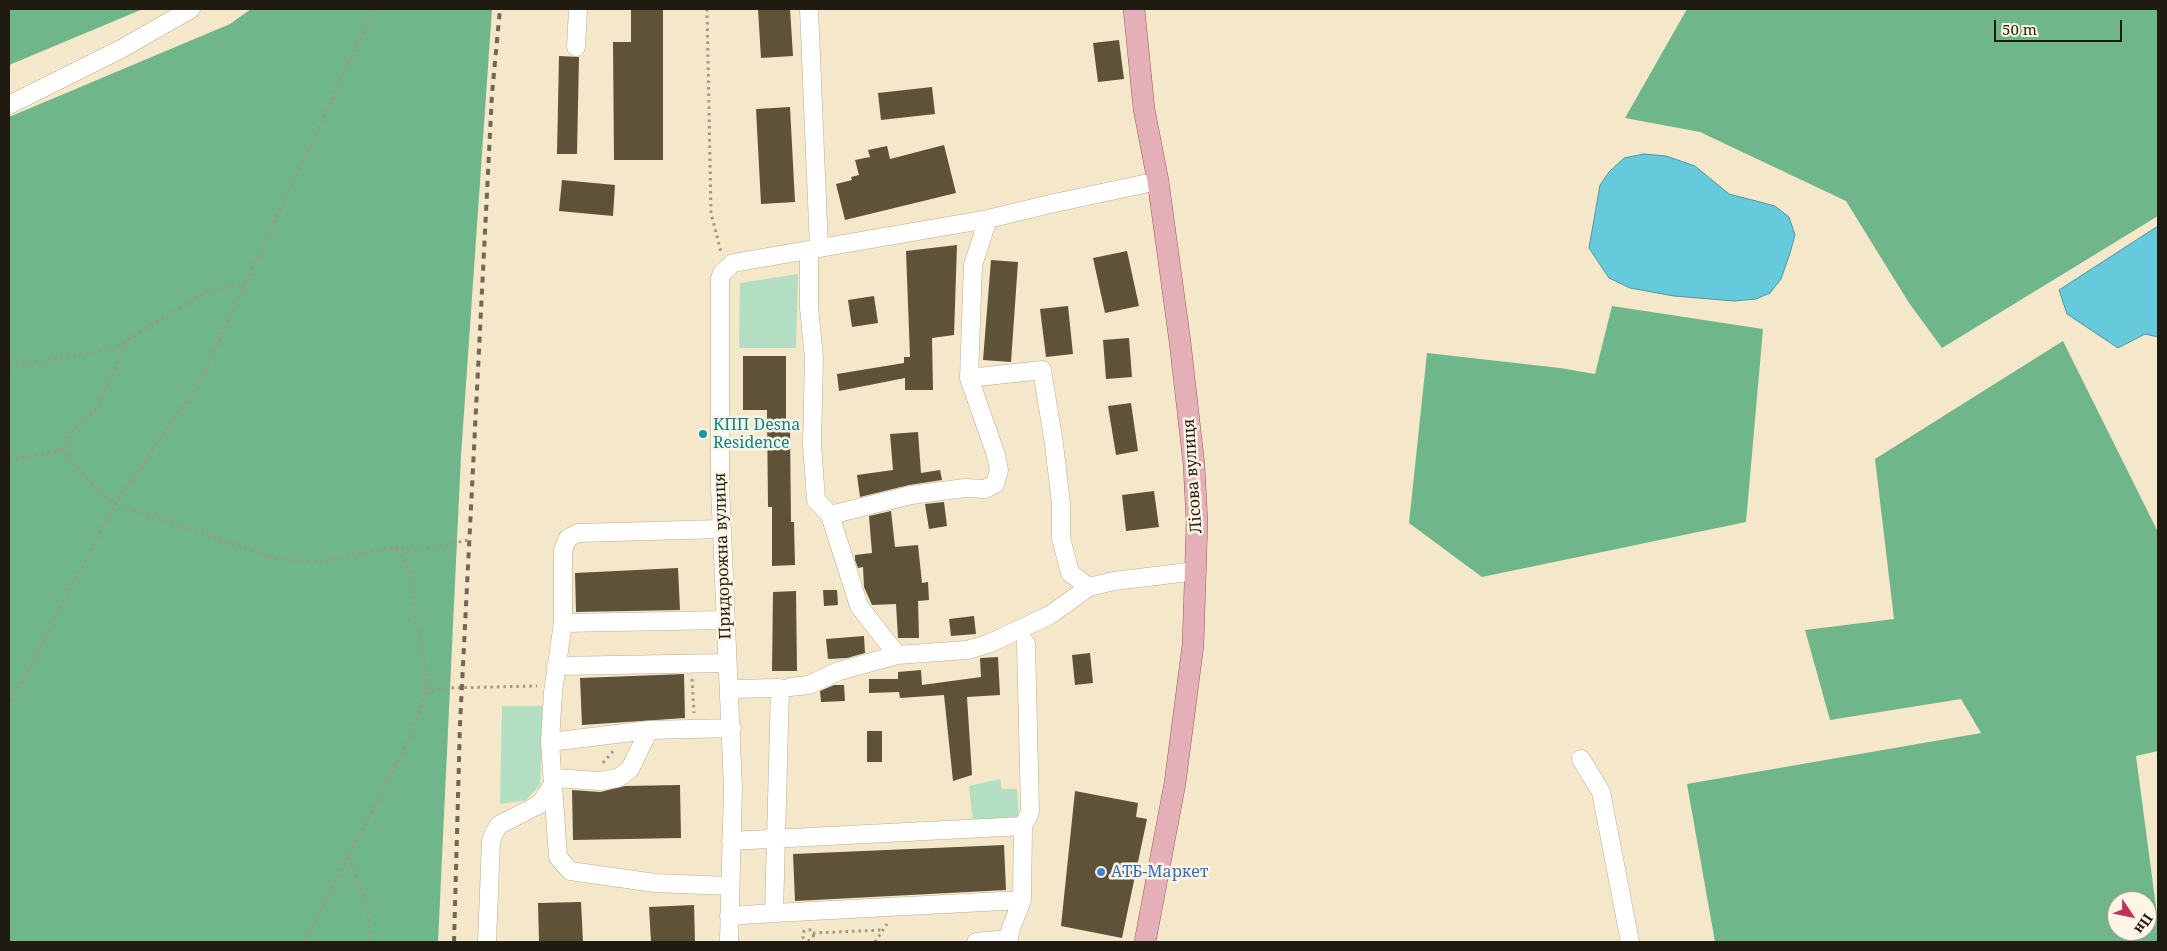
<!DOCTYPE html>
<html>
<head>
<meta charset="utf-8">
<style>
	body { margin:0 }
	#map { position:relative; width:2167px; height:951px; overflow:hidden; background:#f5e7ca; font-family:"Noto Serif",serif }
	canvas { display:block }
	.frame { position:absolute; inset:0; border:10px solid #201b11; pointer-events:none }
	.north { position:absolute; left:2107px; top:891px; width:50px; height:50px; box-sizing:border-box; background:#fef5e4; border:1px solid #a59e90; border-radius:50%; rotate:124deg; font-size:14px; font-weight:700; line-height:20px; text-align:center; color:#201b11 }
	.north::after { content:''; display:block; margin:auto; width:18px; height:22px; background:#c13155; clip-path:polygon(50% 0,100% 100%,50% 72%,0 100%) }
	.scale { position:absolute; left:1994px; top:20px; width:128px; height:22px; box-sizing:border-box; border:2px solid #201b11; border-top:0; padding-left:6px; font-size:15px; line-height:18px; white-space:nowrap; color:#201b11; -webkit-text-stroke:4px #fef5e4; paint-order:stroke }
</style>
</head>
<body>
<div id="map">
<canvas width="2167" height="951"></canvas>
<div class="frame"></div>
<div class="north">Пн</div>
<div class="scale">50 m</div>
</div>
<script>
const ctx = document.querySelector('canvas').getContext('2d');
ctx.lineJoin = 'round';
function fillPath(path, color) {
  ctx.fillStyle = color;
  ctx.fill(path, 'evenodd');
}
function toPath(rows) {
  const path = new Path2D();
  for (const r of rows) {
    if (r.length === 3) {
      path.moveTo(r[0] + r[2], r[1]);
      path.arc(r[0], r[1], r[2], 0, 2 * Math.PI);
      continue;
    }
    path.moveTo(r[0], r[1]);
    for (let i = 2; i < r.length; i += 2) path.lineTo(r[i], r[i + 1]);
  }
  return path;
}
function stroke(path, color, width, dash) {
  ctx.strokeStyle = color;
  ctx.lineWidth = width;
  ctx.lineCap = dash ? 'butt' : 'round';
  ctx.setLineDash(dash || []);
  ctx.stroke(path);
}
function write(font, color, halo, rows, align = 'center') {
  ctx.font = font + ' "Noto Serif",serif';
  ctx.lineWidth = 5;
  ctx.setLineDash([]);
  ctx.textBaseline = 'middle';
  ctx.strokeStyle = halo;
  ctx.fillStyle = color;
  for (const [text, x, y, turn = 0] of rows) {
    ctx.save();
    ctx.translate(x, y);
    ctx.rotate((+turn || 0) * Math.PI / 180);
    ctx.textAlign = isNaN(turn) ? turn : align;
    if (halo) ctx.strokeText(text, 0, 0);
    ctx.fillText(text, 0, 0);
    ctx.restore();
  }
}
const green = toPath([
	[798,274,796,348,739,348,740,283],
	[502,706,542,706,542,743,540,785,526,800,500,804],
	[1000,779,1002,789,1017,789,1019,818,973,823,969,786]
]);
const forest = toPath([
	[9,9,143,9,9,65],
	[251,9,492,9,461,456,438,942,9,942,9,117,230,24],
	[1687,9,2158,9,2158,216,1942,348,1909,303,1846,201,1700,132,1625,118],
	[1612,306,1763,329,1746,522,1482,577,1409,523,1427,353,1560,368,1595,374],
	[2063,341,2158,532,2158,751,2136,756,2158,922,2158,942,1715,942,1687,784,1981,733,1961,699,1830,720,1805,630,1894,619,1875,459],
	[2117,901,2147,901,2147,931,2117,931]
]);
const water = toPath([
	[1644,154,1666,156,1695,166,1729,194,1775,206,1789,217,1795,235,1790,253,1781,279,1770,293,1756,299,1734,301,1674,296,1630,288,1609,278,1589,248,1600,185,1609,172,1624,158,1644,154],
	[2158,226,2158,337,2145,334,2118,348,2067,314,2059,290,2158,226]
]);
const building = toPath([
	[631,9,663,9,663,160,614,160,613,42,631,42],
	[758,9,790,9,793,56,761,58],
	[1119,40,1124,79,1098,82,1093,43],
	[559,56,579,57,577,154,557,154],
	[932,87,935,114,881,120,878,93],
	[790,107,795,202,761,204,756,109],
	[944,145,956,193,845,220,836,184,852,180,851,177,859,175,855,160,870,157,868,150,887,146,890,159],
	[562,180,615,185,613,216,559,211],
	[957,245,954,335,932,338,933,390,905,390,905,378,839,391,837,374,904,363,904,357,910,357,906,251],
	[1127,251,1139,306,1105,313,1093,258],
	[991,260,1018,262,1011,362,983,360],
	[874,296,878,323,852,327,848,300],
	[1068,306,1073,354,1046,357,1040,309],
	[1129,338,1132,377,1106,379,1103,340],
	[743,356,786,356,786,429,790,429,791,522,794,522,795,565,772,566,772,507,768,507,767,410,743,410],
	[1131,403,1138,451,1116,455,1108,406],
	[918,432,921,473,940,470,942,480,909,485,860,497,857,475,893,470,890,434],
	[1154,491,1159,527,1126,531,1122,495],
	[944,502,947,526,929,529,925,504],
	[891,511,895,547,918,545,922,583,928,582,929,600,918,601,919,638,898,638,896,604,872,605,864,587,863,567,858,568,855,560,855,555,872,553,869,516],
	[678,568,680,610,576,612,575,573],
	[823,590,837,590,838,605,824,606],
	[796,591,797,671,772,671,773,592],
	[974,616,976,634,951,636,949,619],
	[864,636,865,653,847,658,828,659,826,639],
	[1090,653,1093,683,1075,685,1072,655],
	[998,657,1000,695,967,697,972,775,953,781,944,695,900,698,899,692,869,693,869,679,898,679,898,672,921,670,922,685,981,677,980,658],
	[684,674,685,718,582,725,580,678],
	[834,685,844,685,845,701,821,702,820,691],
	[867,731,882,731,882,762,867,762],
	[680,785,681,838,573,840,572,790,600,792,625,786],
	[1075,791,1138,803,1136,817,1147,819,1122,938,1061,926],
	[1004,845,1006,890,795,901,793,854],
	[581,902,583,942,539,942,538,903],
	[694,905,695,942,651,942,649,907]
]);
const path = toPath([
	[707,9,711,213,721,252],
	[9,367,112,349,209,290,246,284],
	[62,450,75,428,98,407,127,340],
	[9,461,62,450,86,478,115,504,279,559,319,562,394,547,407,564,414,588,415,618,426,669,426,693,409,740,304,942],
	[395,547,415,551,469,540],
	[692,679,694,713],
	[426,693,447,688,537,686],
	[9,706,115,504,197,387,374,9],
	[603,763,614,750],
	[349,857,368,908,370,942],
	[808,935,5.5],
	[813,933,883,930],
	[875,942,887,924]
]);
const minor = toPath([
	[809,9,819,248],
	[576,47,578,9],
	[9,105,121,49,191,9],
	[809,250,809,308,814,358,812,444,816,500,830,515,859,606,897,655,967,650,988,644,1050,615,1089,587,1114,581,1197,571],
	[969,378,1042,370,1054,444,1061,504,1061,538,1070,573,1089,587],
	[830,515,911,495,965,488,985,489,995,484,999,470,996,455,969,378,973,265,988,219],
	[721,529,578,533,568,538,563,550,563,623,553,692,550,742,649,730,732,728],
	[563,623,726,620],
	[556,666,727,663],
	[790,687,809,685,839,671,897,655],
	[550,742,558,857,570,871,655,883,729,886],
	[1581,759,1601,792,1630,942],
	[554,778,600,781,618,778,630,769,649,730],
	[1023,826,1030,812,1026,643],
	[731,841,1023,826,1022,900,1011,928,1008,942],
	[774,913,1022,900],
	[729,916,774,913,780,688,729,689],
	[487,942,491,841,494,833,499,825,540,804,554,783],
	[729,942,733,788,720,486,720,279,722,273,733,263,988,219,1050,204,1158,181],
	[976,942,1008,939]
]);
const major = toPath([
	[1134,9,1144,109,1158,181,1180,342,1194,465,1197,522,1193,645,1175,783,1145,942]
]);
const rail = toPath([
	[454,942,460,724,492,94,500,9]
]);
const markers = [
	[703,434,5,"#0f9aa8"],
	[1101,872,5,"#3f7fe0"]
];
const cultureNames = [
	["КПП Desna",713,425],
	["Residence",713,443]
];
const streetNames = [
	["Лісова вулиця",1193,476,-94],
	["Придорожна вулиця",723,556,-92]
];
const shopNames = [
	["АТБ-Маркет",1111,872]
];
fillPath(green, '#b2dfc1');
fillPath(forest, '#6fb68a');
fillPath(water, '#65cadc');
stroke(water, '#50969f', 1);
fillPath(building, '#5e5239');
stroke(minor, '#b9ac90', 19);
stroke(major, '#95585e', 22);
stroke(path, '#a29882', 3, [2.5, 4]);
stroke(minor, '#fff', 18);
stroke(major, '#e5afb8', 21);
stroke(rail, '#706756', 4, [6, 6]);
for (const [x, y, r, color] of markers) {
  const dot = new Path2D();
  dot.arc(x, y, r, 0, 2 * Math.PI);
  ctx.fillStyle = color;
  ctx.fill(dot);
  stroke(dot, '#fef5e4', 2);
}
write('16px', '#0d838f', '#fef5e4', cultureNames, 'left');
write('16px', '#201b11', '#fef5e4', streetNames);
write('16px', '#366cbe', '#fef5e4', shopNames, 'left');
</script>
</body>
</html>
